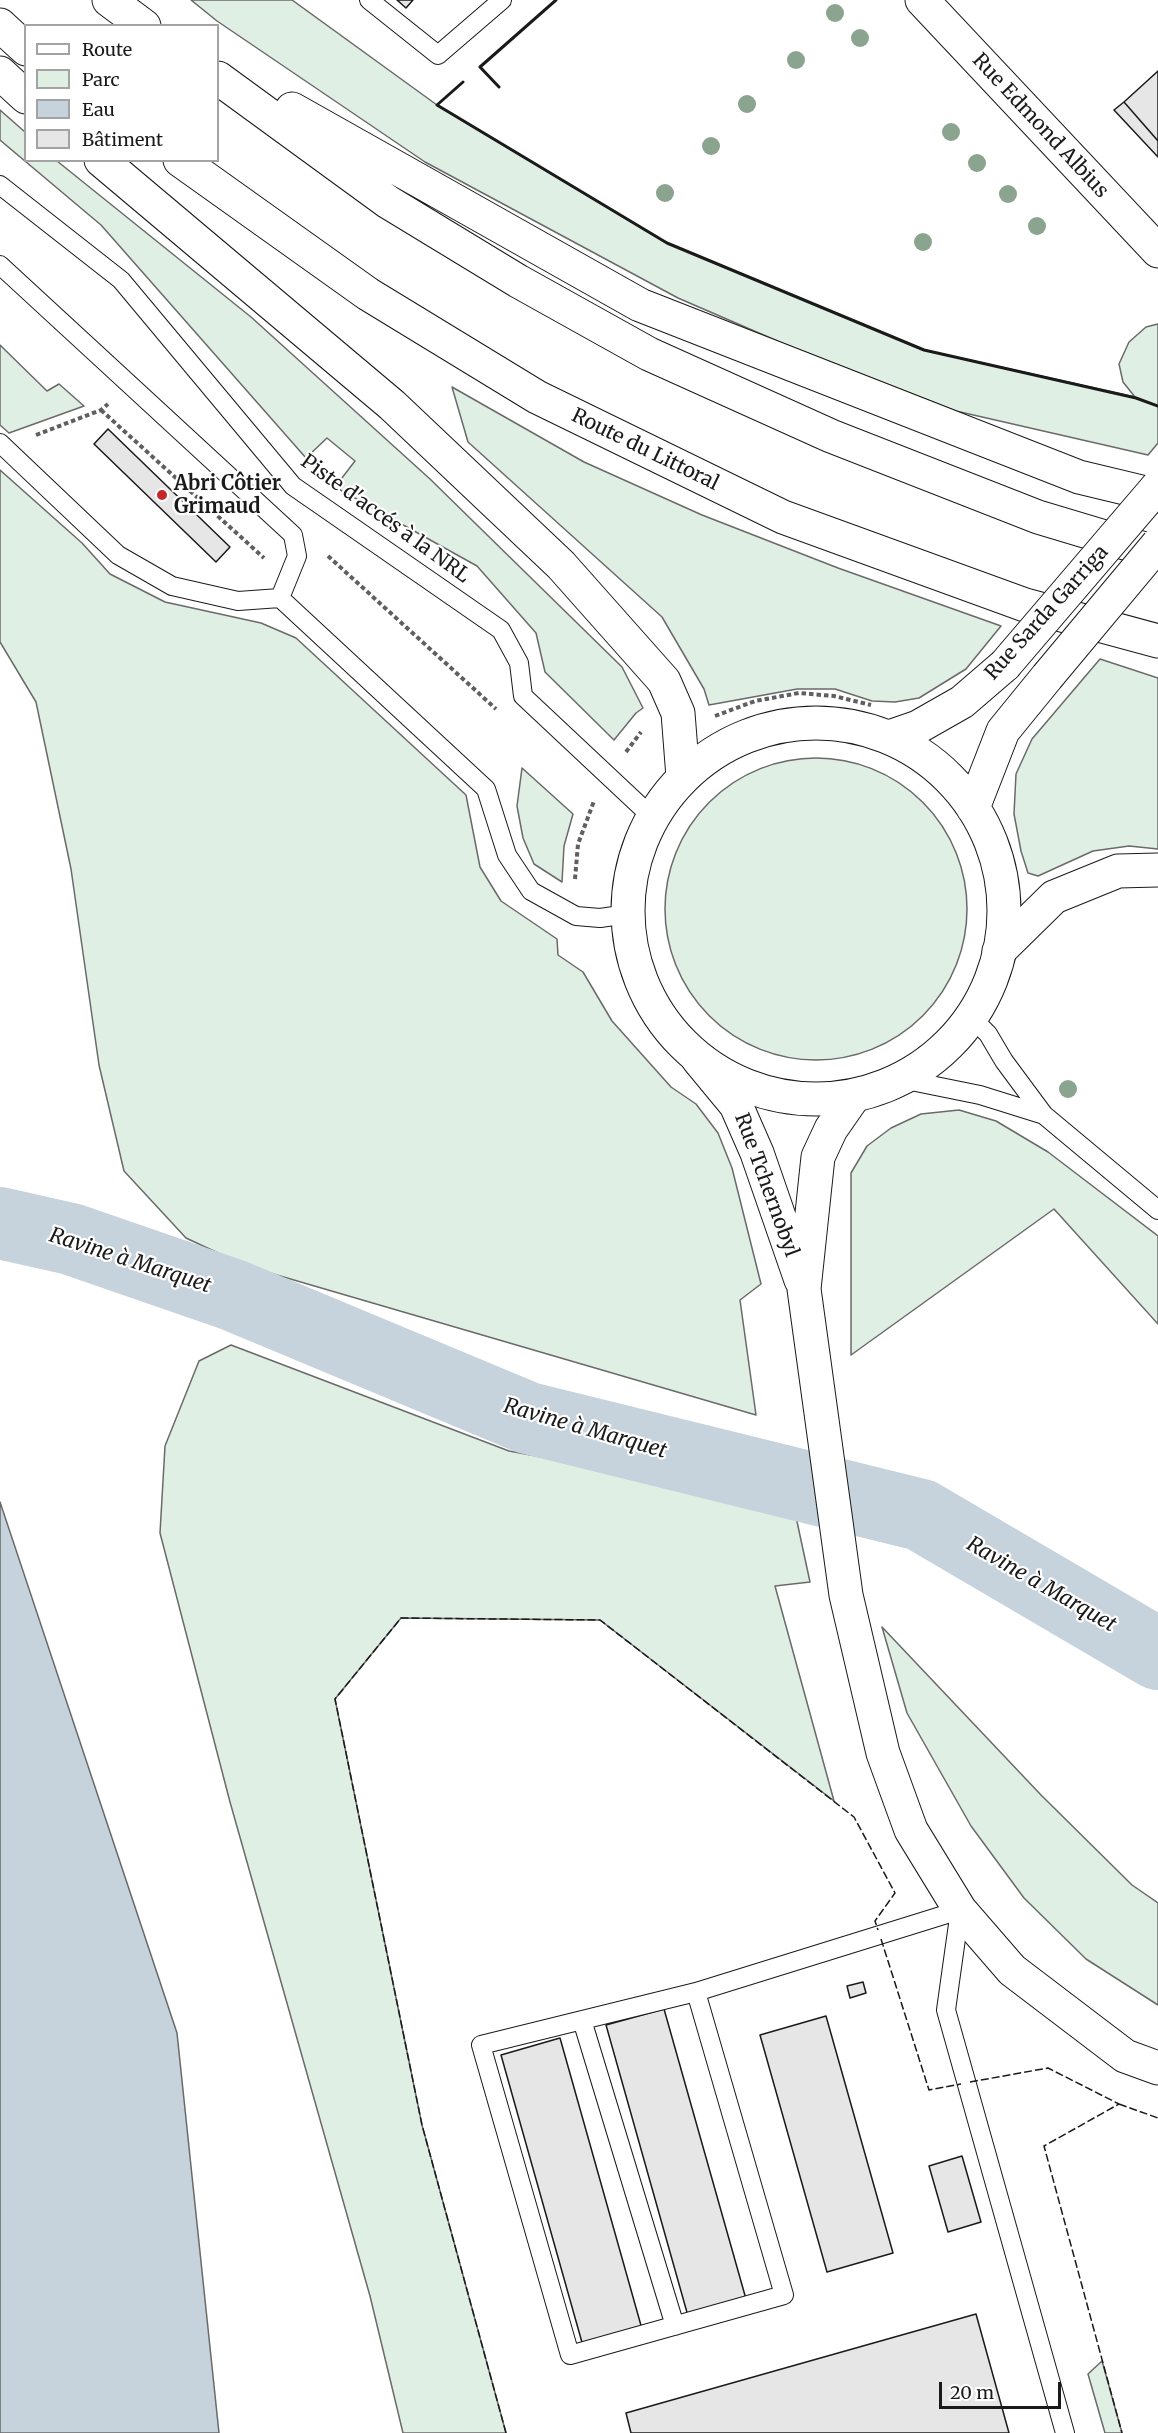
<!DOCTYPE html>
<html>
<head>
<meta charset="utf-8">
<style>
	body { margin:0 }
	#map { position:relative; width:1158px; height:2433px; overflow:hidden; background:#fff; font-family:Merriweather,serif }
	canvas { display:block }
	.legend { position:absolute; left:24px; top:24px; width:195px; height:138px; box-sizing:border-box; background:#fff; border:2px solid #a3a3a3; margin:0; padding:8px 10px; list-style:none; font-size:18px; color:#1a1a1a }
	.legend li { display:flex; align-items:center; gap:12px; height:30px }
	.legend b { width:30px; border:2px solid #a3a3a3 }
	.scale { position:absolute; left:939px; top:2382px; width:122px; height:27px; box-sizing:border-box; border:3px solid #1a1a1a; border-top:0; padding-left:8px; font-size:18px; line-height:21px; white-space:nowrap; color:#1a1a1a; -webkit-text-stroke:4px #fff; paint-order:stroke }
</style>
</head>
<body>
<div id="map">
<canvas width="1158" height="2433"></canvas>
<ul class="legend">
<li><b style="height:8px;background:#fff"></b>Route</li>
<li><b style="height:16px;background:#e0efe3"></b>Parc</li>
<li><b style="height:16px;background:#c6d2dc"></b>Eau</li>
<li><b style="height:16px;background:#e6e6e6"></b>Bâtiment</li>
</ul>
<div class="scale">20 m</div>
</div>
<script>
const ctx = document.querySelector('canvas').getContext('2d');
ctx.lineJoin = 'round';
function fillPath(path, color) {
  ctx.fillStyle = color;
  ctx.fill(path, 'evenodd');
}
function toPath(rows) {
  const path = new Path2D();
  for (const r of rows) {
    if (r.length === 3) {
      path.moveTo(r[0] + r[2], r[1]);
      path.arc(r[0], r[1], r[2], 0, 2 * Math.PI);
      continue;
    }
    path.moveTo(r[0], r[1]);
    for (let i = 2; i < r.length; i += 2) path.lineTo(r[i], r[i + 1]);
  }
  return path;
}
function stroke(path, color, width, dash) {
  ctx.strokeStyle = color;
  ctx.lineWidth = width;
  ctx.lineCap = dash ? 'butt' : 'round';
  ctx.setLineDash(dash || []);
  ctx.stroke(path);
}
function write(font, color, halo, rows, align = 'center') {
  ctx.font = font + ' Merriweather,serif';
  ctx.lineWidth = 4.5;
  ctx.setLineDash([]);
  ctx.textBaseline = 'middle';
  ctx.strokeStyle = halo;
  ctx.fillStyle = color;
  for (const [text, x, y, turn = 0] of rows) {
    ctx.save();
    ctx.translate(x, y);
    ctx.rotate((+turn || 0) * Math.PI / 180);
    ctx.textAlign = isNaN(turn) ? turn : align;
    if (halo) ctx.strokeText(text, 0, 0);
    ctx.fillText(text, 0, 0);
    ctx.restore();
  }
}
const green = toPath([
	[191,0,292,0,437,105,667,243,924,350,1135,397,1123,382,1119,364,1129,342,1146,327,1158,324,1158,443,1148,455,956,411,782,343,678,298,425,162,217,21,191,0],
	[0,110,25,132,26,160,57,161,251,317,430,479,622,667,643,708,636,713,614,740,545,672,536,633,477,566,335,487,355,461,327,438,306,458,101,225,0,140,0,110],
	[0,345,47,391,59,384,84,406,9,433,0,425,0,345],
	[452,387,584,462,702,515,838,568,1001,626,966,669,919,698,895,702,872,701,835,689,797,689,709,705,704,689,662,617,468,442,452,387],
	[0,470,82,543,110,574,165,602,261,623,296,638,466,795,480,867,501,901,557,939,558,955,583,972,612,1021,671,1087,696,1104,718,1133,732,1168,761,1284,740,1300,756,1415,246,1266,186,1238,124,1171,99,1065,71,869,36,702,0,642,0,470],
	[1100,659,1158,678,1158,849,1129,846,1093,851,1038,876,1028,873,1021,851,1014,814,1016,774,1032,739,1100,659],
	[816,909,151],
	[522,768,573,814,564,846,562,882,534,864,523,838,517,806,522,768],
	[959,1110,996,1121,1048,1152,1158,1236,1158,1324,1054,1209,851,1355,851,1173,867,1146,891,1128,921,1114,959,1110],
	[231,1345,509,1451,793,1503,810,1582,775,1586,834,1801,600,1620,401,1618,335,1699,422,2125,506,2433,403,2433,370,2296,230,1802,160,1533,165,1446,199,1361,231,1345],
	[882,1627,1041,1795,1132,1885,1158,1903,1158,2005,1086,1959,1024,1898,971,1826,907,1713,882,1627],
	[1102,2361,1122,2433,1105,2433,1088,2374,1102,2361]
]);
const water = toPath([
	[0,1502,177,2033,219,2433,0,2433,0,1502]
]);
const river = toPath([
	[0,1223,71,1239,233,1295,528,1418,921,1515,1158,1654]
]);
const building = toPath([
	[397,0,413,0,406,8,397,0],
	[1158,71,1158,141,1124,102,1158,71],
	[1124,102,1158,141,1158,157,1114,110,1124,102],
	[108,429,230,547,216,562,94,444,108,429],
	[863,1982,866,1993,850,1998,847,1986,863,1982],
	[664,2009,746,2299,688,2316,606,2025,664,2009],
	[826,2016,893,2253,827,2272,760,2035,826,2016],
	[560,2038,642,2329,583,2346,501,2055,560,2038],
	[962,2156,981,2222,948,2232,929,2166,962,2156],
	[976,2314,1009,2433,631,2433,626,2413,976,2314]
]);
const path = toPath([
	[101,410,264,558],
	[36,435,101,410,108,404],
	[328,556,496,709],
	[715,716,755,701,799,693,834,696,871,705],
	[626,752,641,732],
	[575,879,578,844,594,801]
]);
const service = toPath([
	[369,0,438,55,502,0],
	[0,185,121,280,293,486,501,630,519,663,523,696,652,817],
	[0,265,293,535,297,556,280,598],
	[0,443,118,555,172,586,238,601,280,598,486,789,507,855,531,891,576,916,600,918,628,914],
	[971,1017,988,1034,1004,1061,1044,1115,1158,1210],
	[901,1079,980,1095,1044,1115],
	[696,1992,784,2295,570,2355,481,2045,696,1992,960,1910,946,2010,1065,2433],
	[582,2020,675,2326]
]);
const tertiary = toPath([
	[922,0,1158,251]
]);
const secondary = toPath([
	[698,1059,736,1105,757,1153,801,1280],
	[854,1096,831,1129,818,1157,804,1289,846,1595,883,1753,911,1830,960,1910,1012,1970,1125,2056,1158,2068]
]);
const primary = toPath([
	[816,911,188],
	[889,737,918,727,962,702,1005,665],
	[973,808,1003,731,1047,677]
]);
const trunk = toPath([
	[109,0,144,26],
	[0,25,26,49],
	[0,73,26,97],
	[218,78,388,202,518,281,649,354,831,436,1038,517,1158,553],
	[292,109,640,305,1079,477,1158,496],
	[101,160,392,405,561,565,664,681,678,713,683,777],
	[180,160,368,294,537,397,783,517,1025,605,1158,641],
	[999,951,1054,897,1118,871,1158,870]
]);
const primaryBridge = toPath([
	[1005,665,1158,486],
	[1047,677,1158,544]
]);
const fence = toPath([
	[881,1939,929,2090,961,2084],
	[970,2082,1048,2068,1119,2104,1044,2146,1122,2433],
	[1119,2104,1158,2118],
	[506,2433,422,2125,335,1699,401,1618,600,1620,854,1817,895,1893,875,1921,878,1930]
]);
const wall = toPath([
	[463,82,437,105,667,243,924,350,1136,398,1158,406],
	[499,87,480,67,556,0]
]);
const trees = [
	[835,13],
	[860,38],
	[796,60],
	[747,104],
	[951,132],
	[711,146],
	[977,163],
	[665,193],
	[1008,194],
	[1037,226],
	[923,242],
	[1068,1089]
];
const markers = [
	[162,495,6,"#c62828"]
];
const streetNames = [
	["Rue Edmond Albius",1040,126,47],
	["Route du Littoral",645,450,26],
	["Piste d'accés à la NRL",385,519,36],
	["Rue Sarda Garriga",1047,613,-48],
	["Rue Tchernobyl",766,1185,70]
];
const poiNames = [
	["Abri Côtier",174,484],
	["Grimaud",174,507]
];
const waterNames = [
	["Ravine à Marquet",130,1261,18],
	["Ravine à Marquet",585,1429,16],
	["Ravine à Marquet",1041,1585,30]
];
fillPath(green, '#e0efe3');
stroke(green, '#6a6a6a', 1.5);
fillPath(water, '#c6d2dc');
stroke(water, '#6a6a6a', 1.5);
stroke(river, '#c6d2dc', 72);
fillPath(building, '#e6e6e6');
stroke(building, '#1a1a1a', 1.5);
stroke(service, '#1a1a1a', 20);
stroke(tertiary, '#1a1a1a', 35);
stroke(secondary, '#1a1a1a', 35);
stroke(primary, '#1a1a1a', 35);
stroke(trunk, '#1a1a1a', 35);
stroke(path, '#5f5f5f', 4, [4.5, 3]);
stroke(service, '#fff', 18);
stroke(tertiary, '#fff', 33);
stroke(secondary, '#fff', 33);
stroke(primary, '#fff', 33);
stroke(trunk, '#fff', 33);
stroke(primaryBridge, '#1a1a1a', 35, []);
stroke(primaryBridge, '#fff', 33);
stroke(fence, '#1a1a1a', 1.5, [8, 3]);
stroke(wall, '#1a1a1a', 3);
ctx.fillStyle = '#8aa48f';
for (const [x, y] of trees) {
  ctx.beginPath();
  ctx.arc(x, y, 9, 0, 2 * Math.PI);
  ctx.fill();
}
for (const [x, y, r, color] of markers) {
  const dot = new Path2D();
  dot.arc(x, y, r, 0, 2 * Math.PI);
  ctx.fillStyle = color;
  ctx.fill(dot);
  stroke(dot, '#fff', 2);
}
write('20px', '#1a1a1a', '#fff', streetNames);
write('bold 20px', '#1a1a1a', '#fff', poiNames, 'left');
write('italic 21px', '#1a1a1a', '#fff', waterNames);
</script>
</body>
</html>
